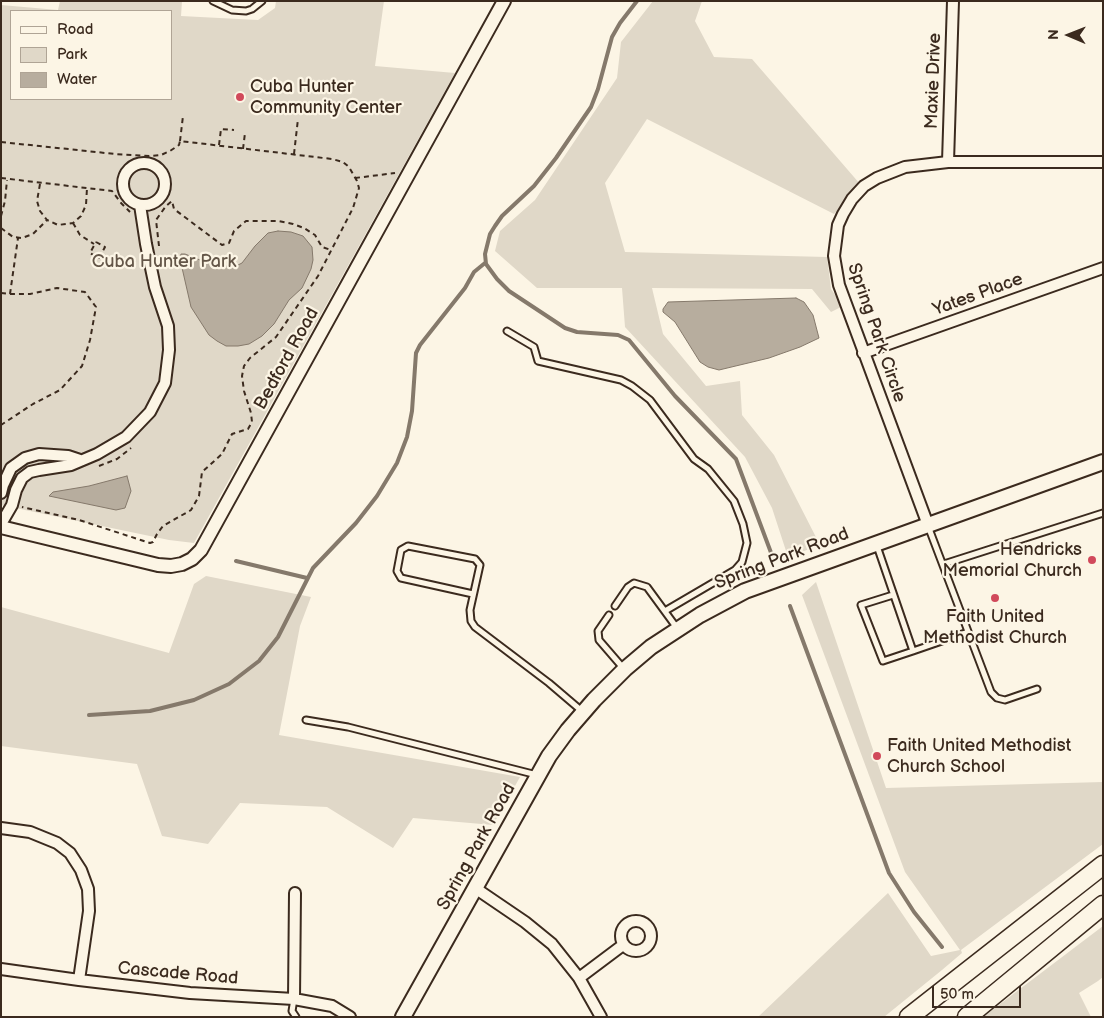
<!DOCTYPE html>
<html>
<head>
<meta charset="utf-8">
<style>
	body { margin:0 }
	#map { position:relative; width:1104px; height:1018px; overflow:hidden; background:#fcf5e5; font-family:"Balsamiq Sans",sans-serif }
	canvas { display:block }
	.frame { position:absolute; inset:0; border:2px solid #3b2a1e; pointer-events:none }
	.legend { position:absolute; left:10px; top:10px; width:162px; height:90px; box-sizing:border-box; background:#fcf5e5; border:1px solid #afa495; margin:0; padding:6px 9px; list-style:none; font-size:15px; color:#3b2a1e }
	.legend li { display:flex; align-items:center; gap:10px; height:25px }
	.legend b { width:25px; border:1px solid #afa495 }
	.north { position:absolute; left:1044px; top:10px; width:50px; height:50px; -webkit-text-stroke:4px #fcf5e5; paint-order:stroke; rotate:271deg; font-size:14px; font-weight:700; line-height:20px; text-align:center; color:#3b2a1e }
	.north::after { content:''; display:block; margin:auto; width:18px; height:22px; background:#3b2a1e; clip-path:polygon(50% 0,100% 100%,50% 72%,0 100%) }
	.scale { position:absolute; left:932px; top:986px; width:89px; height:22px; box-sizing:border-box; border:2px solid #3b2a1e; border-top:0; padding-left:6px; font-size:15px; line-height:18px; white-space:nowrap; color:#3b2a1e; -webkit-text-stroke:4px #fcf5e5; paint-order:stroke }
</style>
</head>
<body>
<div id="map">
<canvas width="1104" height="1018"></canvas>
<div class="frame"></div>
<ul class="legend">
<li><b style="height:6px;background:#fcf5e5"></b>Road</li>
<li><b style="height:14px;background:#e0d8c8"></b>Park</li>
<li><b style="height:14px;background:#b7ad9e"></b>Water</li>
</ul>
<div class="north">N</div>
<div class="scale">50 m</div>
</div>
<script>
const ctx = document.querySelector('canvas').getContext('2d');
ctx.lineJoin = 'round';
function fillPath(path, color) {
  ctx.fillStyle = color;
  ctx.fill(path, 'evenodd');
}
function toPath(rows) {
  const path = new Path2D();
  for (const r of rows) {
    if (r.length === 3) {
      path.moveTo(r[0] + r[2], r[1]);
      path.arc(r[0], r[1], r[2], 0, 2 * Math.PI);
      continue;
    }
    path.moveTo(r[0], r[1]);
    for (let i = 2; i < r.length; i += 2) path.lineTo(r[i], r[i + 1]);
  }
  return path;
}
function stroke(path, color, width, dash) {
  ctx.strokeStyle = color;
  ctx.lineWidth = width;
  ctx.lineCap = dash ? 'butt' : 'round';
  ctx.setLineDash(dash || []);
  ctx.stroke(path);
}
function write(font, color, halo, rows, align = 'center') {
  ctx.font = font + ' "Balsamiq Sans",sans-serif';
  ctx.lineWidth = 4.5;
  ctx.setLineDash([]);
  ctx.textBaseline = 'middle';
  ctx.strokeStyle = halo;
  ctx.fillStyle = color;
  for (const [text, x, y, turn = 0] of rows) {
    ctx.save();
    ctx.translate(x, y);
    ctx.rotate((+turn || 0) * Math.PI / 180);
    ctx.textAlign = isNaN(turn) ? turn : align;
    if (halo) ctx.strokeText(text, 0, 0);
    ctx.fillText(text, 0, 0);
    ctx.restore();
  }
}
const green = toPath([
	[60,1,182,1,181,16,258,20,275,8,276,1,384,1,375,66,455,73,194,543,169,540,1,505,1,5,58,10],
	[11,11,171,11,171,99,11,99],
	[653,1,702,1,695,21,714,57,752,59,860,184,834,214,647,119,605,183,625,252,827,257,831,289,843,306,831,312,812,289,652,288,663,334,706,386,740,381,742,415,774,455,820,545,788,557,772,508,745,457,625,327,622,288,537,288,495,251,500,231,535,200,617,78,621,42],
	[206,576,311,597,300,626,279,735,520,777,493,825,413,818,393,848,327,807,240,803,208,844,162,836,137,764,1,746,1,607,169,653,194,584],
	[816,582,886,788,1103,782,1103,844,961,950,962,953,942,970,884,1017,758,1017,888,893,931,956,960,950,905,872,802,595],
	[1103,926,1103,977,1098,981,1079,993,1091,1017,983,1017]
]);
const water = toPath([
	[278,231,291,232,303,236,312,247,313,260,311,269,302,288,289,300,274,324,262,336,249,344,238,346,226,346,217,341,209,335,191,307,180,259,181,254,185,254,205,262,224,266,236,266,242,263,255,246,268,233,278,231],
	[796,298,804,302,813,315,819,338,800,347,769,358,719,370,708,367,700,362,675,322,663,312,663,309,668,302,796,298],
	[127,476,131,491,125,508,116,510,49,496,53,492,89,486,127,476]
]);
const stream = toPath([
	[637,1,620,23,612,37,598,89,591,107,556,158,534,186,502,216,495,226,490,234,485,254,486,264,497,279,509,291,565,328,577,332,618,335,629,340,675,396,736,459,773,558],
	[236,561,307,578],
	[790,606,889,873,914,912,942,947],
	[89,715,150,711,194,700,229,684,259,661,278,637,313,568,356,523,377,496,397,463,407,437,412,411,416,353,420,345,465,288,474,272,485,263]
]);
const path = toPath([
	[180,141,183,116],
	[1,142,115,154,151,156,161,155,170,151,179,145,180,141,332,159,343,162,349,167,357,181,359,188,353,208,318,276,276,337,250,358,244,366,242,376,244,391,251,413,252,422,248,429,232,434,222,454,202,472,199,496,191,510,163,526,157,534,153,542,150,543,79,520,22,507],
	[219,145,221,129,234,130],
	[243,149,245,133],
	[294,154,298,119],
	[1,178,112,191,121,203,130,212],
	[355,178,395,173],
	[40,184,37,201,40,211,47,220,58,225,73,223,81,216,86,205,87,188],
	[1,216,5,201,7,180],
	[73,223,80,235,94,244],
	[1,228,13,237,22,238,33,234,47,220],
	[96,242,105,247,99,258,90,253,96,242],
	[159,246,156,220,166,206,172,201,174,209,222,245,229,243,234,231,246,221,278,221,293,224,304,228,315,235,322,247,331,250],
	[1,293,10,294,30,294,57,288,85,292,96,307,90,340,82,366,60,390,33,404,1,425],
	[10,294,18,238],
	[99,466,117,459,131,448]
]);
const service = toPath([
	[213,1,232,10,246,11,252,9,262,1],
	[507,331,534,347,538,361,621,380,632,386,650,400,694,459,708,469,734,501,743,524,747,543,742,562,735,570,665,611],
	[928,526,991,692,997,698,1005,700,1037,689],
	[877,546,913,651,968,632],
	[944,564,1103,513],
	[473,594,401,578,397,571,401,550,408,546,475,559,480,565,470,610,471,621,475,627,549,683,583,712],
	[893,595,861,605,883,661,913,651],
	[615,606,628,587,634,583,647,587,677,628],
	[609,615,598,631,599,640,624,669],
	[306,720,348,727,537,775],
	[294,999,292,1011,296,1017]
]);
const minor = toPath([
	[948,162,953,1],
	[144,184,21],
	[863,353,1103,268],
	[1,493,3,485,11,468,25,458,39,454,68,456,80,460],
	[1,524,12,505,16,490,22,478,30,472,39,470,71,465,97,454,126,437,150,412,165,383,169,350,168,326,155,287,146,244,140,205],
	[928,525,839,285,834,256,838,225,843,214,852,199,864,186,877,178,905,167,948,162,1103,162],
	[1,828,30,832,57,843,70,853,81,870,88,889,89,911,79,980],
	[475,888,525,922,552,944,579,978,601,1017],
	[636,936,15],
	[1,969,79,980,190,993,294,999,332,1006,350,1017],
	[579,978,623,945],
	[294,999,295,893]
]);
const tertiary = toPath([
	[1,527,158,565,171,566,182,564,192,559,201,550,504,1]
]);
const secondary = toPath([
	[403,1017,549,756,568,730,594,700,625,669,651,647,700,615,745,591,1103,462]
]);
const motorway = toPath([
	[909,1017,1103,865],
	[967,1017,1103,905]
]);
const markers = [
	[240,97,5,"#d1495b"],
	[1092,560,5,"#d1495b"],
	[995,598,5,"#d1495b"],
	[877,756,5,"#d1495b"]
];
const streetNames = [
	["Maxie Drive",934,81,-88],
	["Yates Place",978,295,-20],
	["Spring Park Circle",876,333,71],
	["Bedford Road",287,359,-61],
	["Spring Park Road",782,559,-21],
	["Spring Park Road",477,847,-61],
	["Cascade Road",178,974,5]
];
const poiNames = [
	["Cuba Hunter",250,87],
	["Community Center",250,108],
	["Hendricks",1082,550,"right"],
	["Memorial Church",1082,571,"right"],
	["Faith United",995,617,"center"],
	["Methodist Church",995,638,"center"],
	["Faith United Methodist",887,746],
	["Church School",887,767]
];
const parkNames = [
	["Cuba Hunter Park",164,262]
];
fillPath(green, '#e0d8c8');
fillPath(water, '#b7ad9e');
stroke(water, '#85796b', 1);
stroke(stream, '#85796b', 4);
stroke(service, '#3b2a1e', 9);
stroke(minor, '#3b2a1e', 14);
stroke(tertiary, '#3b2a1e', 16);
stroke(secondary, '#3b2a1e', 18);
stroke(motorway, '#3b2a1e', 21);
stroke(path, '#3b2a1e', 2, [5, 4]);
stroke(service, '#fcf5e5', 5);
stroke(minor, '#fcf5e5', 10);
stroke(tertiary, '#fcf5e5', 12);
stroke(secondary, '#fcf5e5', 14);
stroke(motorway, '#fcf5e5', 18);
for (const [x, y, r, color] of markers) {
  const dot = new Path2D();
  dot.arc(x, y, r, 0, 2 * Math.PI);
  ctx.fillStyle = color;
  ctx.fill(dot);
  stroke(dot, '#fcf5e5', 2);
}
write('18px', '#3b2a1e', '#fcf5e5', streetNames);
write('18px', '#3b2a1e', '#fcf5e5', poiNames, 'left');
write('18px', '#645648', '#fcf5e5', parkNames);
</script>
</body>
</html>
